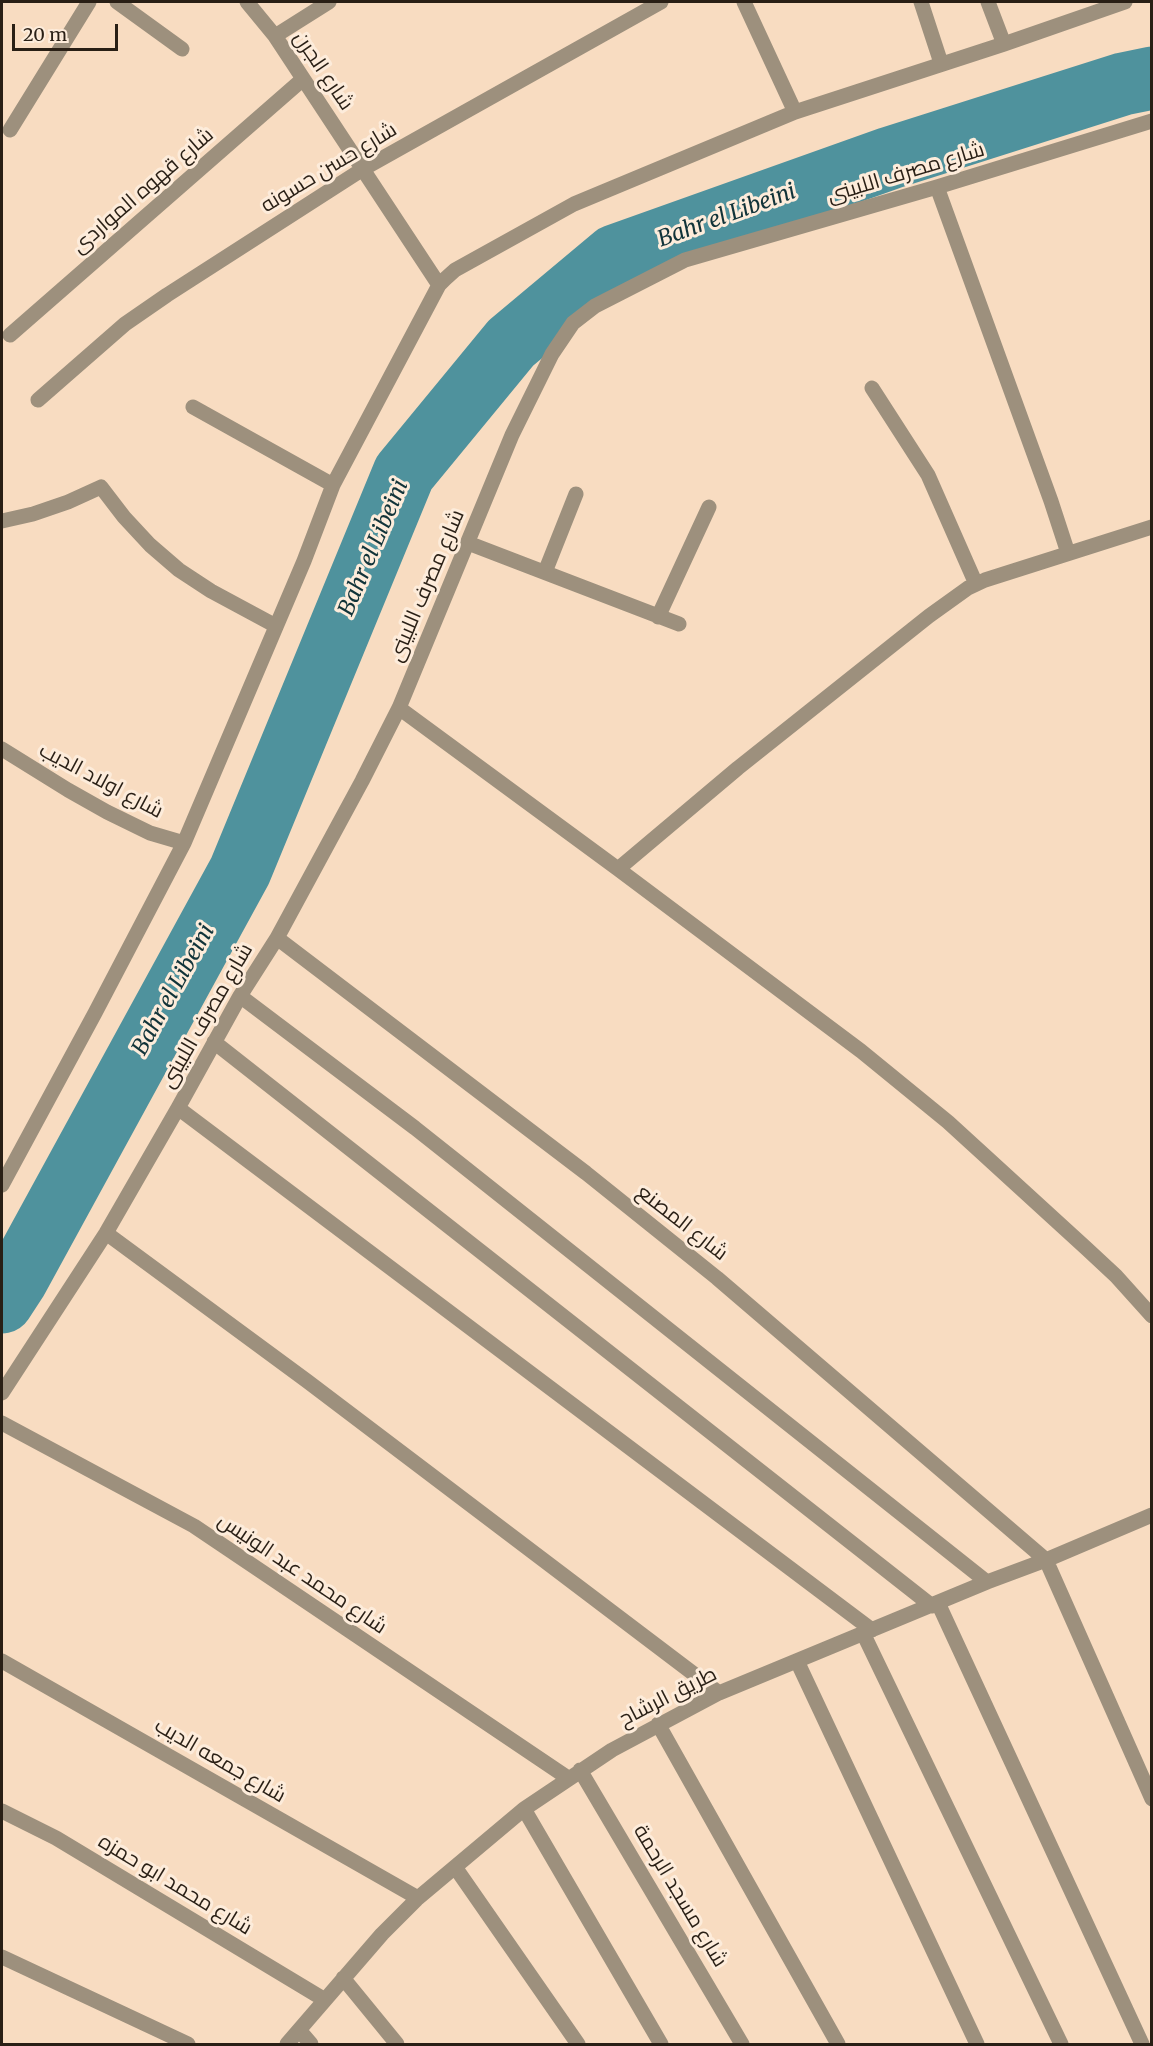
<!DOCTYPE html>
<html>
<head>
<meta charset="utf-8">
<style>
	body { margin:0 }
	#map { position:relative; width:1153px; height:2046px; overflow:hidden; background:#f8dcc1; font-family:Merriweather,serif }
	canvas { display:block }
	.frame { position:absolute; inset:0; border:3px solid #291f15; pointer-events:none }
	.scale { position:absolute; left:12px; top:24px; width:106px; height:27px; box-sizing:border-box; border:3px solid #291f15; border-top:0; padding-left:8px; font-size:18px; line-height:21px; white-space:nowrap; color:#291f15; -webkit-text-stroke:4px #fdecdb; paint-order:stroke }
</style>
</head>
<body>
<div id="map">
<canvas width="1153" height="2046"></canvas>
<div class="frame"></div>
<div class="scale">20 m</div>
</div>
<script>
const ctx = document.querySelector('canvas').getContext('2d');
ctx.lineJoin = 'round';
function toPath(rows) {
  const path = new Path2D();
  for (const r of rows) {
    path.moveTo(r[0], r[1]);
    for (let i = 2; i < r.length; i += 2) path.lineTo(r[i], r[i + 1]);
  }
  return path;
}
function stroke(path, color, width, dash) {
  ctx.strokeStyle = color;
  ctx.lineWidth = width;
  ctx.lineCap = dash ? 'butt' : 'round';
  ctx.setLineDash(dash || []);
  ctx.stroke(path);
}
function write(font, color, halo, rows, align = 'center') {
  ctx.font = font + ' Merriweather,Cairo,serif';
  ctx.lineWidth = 6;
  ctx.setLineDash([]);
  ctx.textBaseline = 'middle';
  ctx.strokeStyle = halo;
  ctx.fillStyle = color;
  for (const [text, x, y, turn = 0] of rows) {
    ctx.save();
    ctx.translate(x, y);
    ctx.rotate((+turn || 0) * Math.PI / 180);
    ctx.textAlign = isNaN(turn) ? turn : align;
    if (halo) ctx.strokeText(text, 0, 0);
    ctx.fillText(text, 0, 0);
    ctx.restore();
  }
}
const river = toPath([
	[2,1302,17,1279,240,871,404,473,511,343,615,256,890,158,1123,84,1152,78]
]);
const minor = toPath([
	[117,2,182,49],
	[247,2,275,36,439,285],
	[744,2,795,112],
	[921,2,941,63],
	[988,2,1004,44],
	[275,36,329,2],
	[10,130,89,2],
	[937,187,1051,501,1068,553],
	[10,335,303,79],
	[872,388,928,475,976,584],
	[38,400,125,324,167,295,363,169,661,2],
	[193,407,333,485],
	[2,521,33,514,68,502,101,487,124,517,150,545,179,570,211,591,276,626],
	[468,543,679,624],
	[545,572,576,494],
	[658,617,709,507],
	[399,708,618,869,861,1051,948,1122,1087,1249,1116,1276,1152,1316],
	[2,749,68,790,107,812,150,833,184,843],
	[618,869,738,768,929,616,968,588,985,580,1152,527],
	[277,938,586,1173,717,1278,1046,1560,1152,1799],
	[240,996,415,1128,987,1582],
	[214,1042,932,1606],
	[178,1108,872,1630],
	[2,1185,95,1013,184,843,304,561,333,485,439,285,445,279,455,270,574,204,795,112,1004,44,1125,2],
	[106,1233,307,1381,719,1693],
	[2,1393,106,1233,178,1108,240,996,277,938,362,781,399,708,512,435,552,354,573,323,595,306,685,260,937,187,1152,121],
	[2,1423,194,1526,568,1778],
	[938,1603,1142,2044],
	[863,1633,1061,2044],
	[2,1661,418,1898],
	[797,1661,977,2044],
	[658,1724,838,2044],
	[580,1770,742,2044],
	[524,1809,661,2044],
	[2,1811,56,1838,325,2000],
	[455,1867,578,2044],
	[2,1957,188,2044],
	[343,1978,397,2044],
	[299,2030,311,2044],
	[287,2044,382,1934,418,1898,524,1809,612,1750,719,1693,987,1582,1046,1560,1152,1515]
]);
const streetNames = [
	["شارع الجرن",323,71,56],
	["شارع حسن حسونه",329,168,-31],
	["شارع مصرف اللبينى",906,173,-17],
	["شارع قهوه المواردى",143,191,-41],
	["شارع مصرف اللبينى",427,586,-67],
	["شارع اولاد الديب",101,781,28],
	["شارع مصرف اللبينى",207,1016,-60],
	["شارع المصنع",682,1223,38],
	["شارع محمد عبد الونيس",302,1574,34],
	["طريق الرشاح",668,1697,-27],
	["شارع جمعه الديب",220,1761,30],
	["شارع محمد ابو حمزه",175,1885,31],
	["شارع مسجد الرحمة",680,1896,59]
];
const waterNames = [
	["Bahr el Libeini",727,216,-20],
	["Bahr el Libeini",374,548,-67],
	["Bahr el Libeini",174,990,-61]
];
stroke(river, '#4f929d', 63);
stroke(minor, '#9d907d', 15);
write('21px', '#291f15', '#fdecdb', streetNames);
write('italic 22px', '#113339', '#fdecdb', waterNames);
</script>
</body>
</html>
